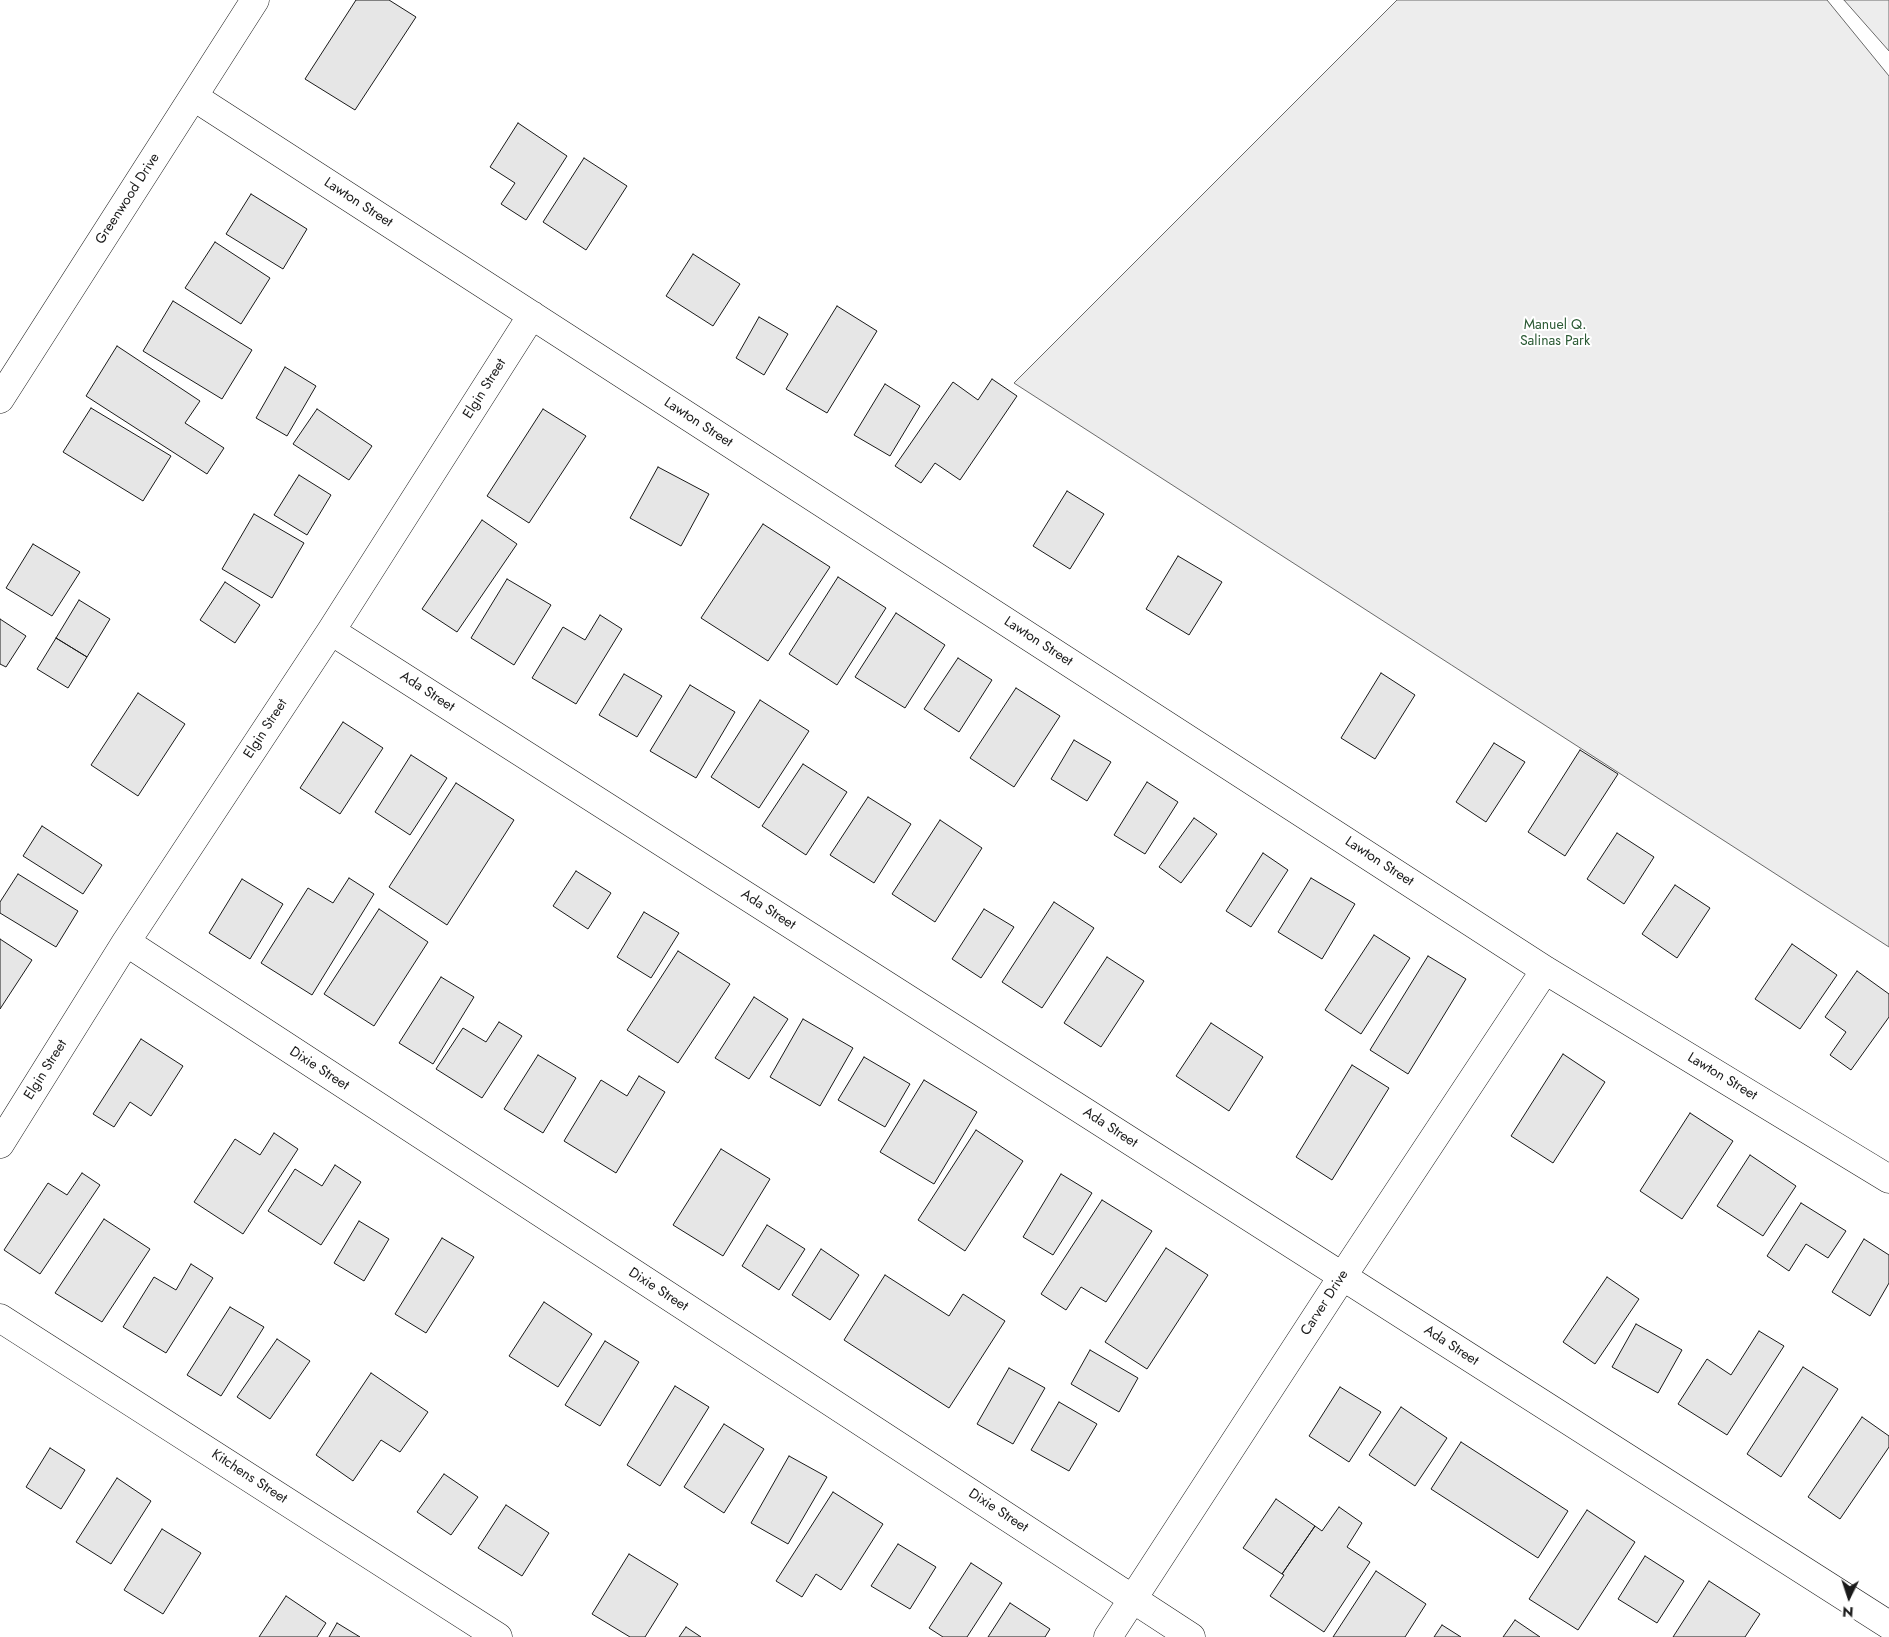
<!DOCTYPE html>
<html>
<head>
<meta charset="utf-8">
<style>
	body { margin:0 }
	#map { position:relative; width:1889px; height:1637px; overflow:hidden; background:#fff; font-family:Jost,sans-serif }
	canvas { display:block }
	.north { position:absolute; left:1824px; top:1572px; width:50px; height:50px; -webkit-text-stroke:4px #fff; paint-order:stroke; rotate:184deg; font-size:14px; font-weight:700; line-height:20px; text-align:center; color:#1a1a1a }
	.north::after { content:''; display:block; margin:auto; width:18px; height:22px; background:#1a1a1a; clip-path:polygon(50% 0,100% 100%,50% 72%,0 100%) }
</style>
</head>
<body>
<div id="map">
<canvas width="1889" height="1637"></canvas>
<div class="north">N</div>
</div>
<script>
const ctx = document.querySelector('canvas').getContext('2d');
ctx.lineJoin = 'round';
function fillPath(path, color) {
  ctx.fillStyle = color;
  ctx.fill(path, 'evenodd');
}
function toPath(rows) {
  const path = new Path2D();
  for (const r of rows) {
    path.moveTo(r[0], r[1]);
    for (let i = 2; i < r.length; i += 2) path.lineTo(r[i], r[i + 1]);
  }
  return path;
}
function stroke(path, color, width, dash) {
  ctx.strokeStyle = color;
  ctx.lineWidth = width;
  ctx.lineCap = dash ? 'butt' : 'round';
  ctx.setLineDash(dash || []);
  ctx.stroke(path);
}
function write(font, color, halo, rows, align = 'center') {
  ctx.font = font + ' Jost,sans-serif';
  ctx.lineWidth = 4;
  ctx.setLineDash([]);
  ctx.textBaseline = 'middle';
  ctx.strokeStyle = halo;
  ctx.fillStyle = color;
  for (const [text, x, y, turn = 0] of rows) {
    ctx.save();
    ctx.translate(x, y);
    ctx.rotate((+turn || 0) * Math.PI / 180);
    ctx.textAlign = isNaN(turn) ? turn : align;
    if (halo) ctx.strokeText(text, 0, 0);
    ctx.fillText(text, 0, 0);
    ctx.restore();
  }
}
const built = toPath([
	[1397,0,1827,0,1889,76,1889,947,1014,383,1397,0],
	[1844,0,1889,0,1889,51,1844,0]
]);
const building = toPath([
	[356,0,389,0,416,17,355,110,305,79,356,0],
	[518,123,567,156,526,220,501,204,515,183,490,167,518,123],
	[584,158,627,186,586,250,543,222,584,158],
	[251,194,307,229,283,269,226,234,251,194],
	[215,242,270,278,241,324,185,288,215,242],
	[693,254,740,284,713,326,666,296,693,254],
	[173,301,252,350,222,399,143,351,173,301],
	[837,306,877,331,827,413,786,389,837,306],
	[759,317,788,334,764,375,736,358,759,317],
	[117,346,200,401,185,423,224,448,207,474,86,396,117,346],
	[285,367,316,386,287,436,256,418,285,367],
	[992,379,1017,396,960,480,935,463,921,483,895,466,953,382,978,400,992,379],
	[885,384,920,406,890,456,854,435,885,384],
	[91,408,171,456,143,501,63,452,91,408],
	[317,409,372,446,349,480,293,444,317,409],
	[543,409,586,436,529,523,487,496,543,409],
	[658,467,709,494,681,546,630,518,658,467],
	[299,475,331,495,307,535,274,515,299,475],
	[1067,491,1104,514,1070,569,1033,546,1067,491],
	[254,514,304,543,272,598,222,569,254,514],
	[482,520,517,544,457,632,422,609,482,520],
	[763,524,830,567,768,661,701,618,763,524],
	[33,544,80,572,52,616,6,588,33,544],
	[1178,556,1222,582,1189,635,1146,609,1178,556],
	[838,577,886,608,837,685,789,654,838,577],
	[507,579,551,605,514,665,471,638,507,579],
	[225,582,260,605,235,643,200,620,225,582],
	[79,600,110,619,87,657,56,638,79,600],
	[896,613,945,645,905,708,855,677,896,613],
	[600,615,622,629,576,704,532,678,563,627,585,640,600,615],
	[0,619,26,636,6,667,0,664,0,619],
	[56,638,87,657,68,688,37,669,56,638],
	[958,658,992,680,959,732,924,709,958,658],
	[1381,673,1415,695,1375,759,1341,738,1381,673],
	[624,674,662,696,637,737,599,715,624,674],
	[690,685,735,712,696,778,650,751,690,685],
	[1016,688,1060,716,1014,787,970,758,1016,688],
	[138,693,185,724,138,796,91,765,138,693],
	[760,700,809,731,759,808,711,777,760,700],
	[343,722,383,748,340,814,300,788,343,722],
	[1074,740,1111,762,1087,801,1051,779,1074,740],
	[1494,743,1525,762,1486,822,1456,802,1494,743],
	[1580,750,1618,774,1565,856,1528,832,1580,750],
	[411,755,447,778,410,835,375,812,411,755],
	[803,764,847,792,806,855,762,826,803,764],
	[1147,782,1178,802,1145,854,1114,835,1147,782],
	[456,783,514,820,447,925,389,887,456,783],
	[868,797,911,824,874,883,830,855,868,797],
	[1194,818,1217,834,1181,883,1159,867,1194,818],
	[940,820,982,848,935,922,892,894,940,820],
	[42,826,102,865,83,894,23,856,42,826],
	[1617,833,1654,857,1624,904,1587,879,1617,833],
	[1263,853,1288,870,1251,927,1226,911,1263,853],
	[576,871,611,893,588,929,553,906,576,871],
	[18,874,78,911,56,947,0,913,0,902,18,874],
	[349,878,374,894,312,995,261,963,308,888,333,903,349,878],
	[1311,878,1355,904,1322,959,1278,932,1311,878],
	[242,879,283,904,250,959,209,933,242,879],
	[1675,885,1710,908,1677,958,1642,934,1675,885],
	[1054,902,1094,928,1042,1008,1002,982,1054,902],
	[379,909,428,942,374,1026,324,994,379,909],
	[984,909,1014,927,981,978,952,959,984,909],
	[644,912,679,933,651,978,617,957,644,912],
	[1374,935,1410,958,1361,1034,1325,1010,1374,935],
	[0,939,32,960,0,1009,0,939],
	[1792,944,1837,975,1800,1029,1755,999,1792,944],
	[678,951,730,984,678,1063,627,1030,678,951],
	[1428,956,1466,979,1408,1074,1370,1050,1428,956],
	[1107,957,1144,981,1101,1047,1064,1023,1107,957],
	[1857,971,1889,994,1889,1017,1851,1070,1830,1055,1846,1032,1825,1017,1857,971],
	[441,977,474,997,433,1064,399,1043,441,977],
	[754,997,788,1019,749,1079,715,1058,754,997],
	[803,1019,853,1048,820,1106,770,1077,803,1019],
	[499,1022,522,1036,482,1098,436,1069,463,1028,486,1042,499,1022],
	[1211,1023,1263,1057,1229,1111,1176,1076,1211,1023],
	[141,1039,183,1066,151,1116,130,1102,114,1127,93,1114,141,1039],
	[1563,1054,1605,1082,1553,1163,1511,1136,1563,1054],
	[538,1055,576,1078,543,1133,504,1109,538,1055],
	[864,1057,910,1084,885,1127,838,1100,864,1057],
	[1352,1065,1389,1088,1332,1180,1296,1157,1352,1065],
	[639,1076,665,1092,616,1173,564,1141,601,1080,627,1096,639,1076],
	[924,1080,977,1112,934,1184,880,1152,924,1080],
	[1690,1113,1733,1141,1682,1219,1640,1191,1690,1113],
	[976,1130,1023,1161,965,1251,918,1220,976,1130],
	[274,1133,298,1149,243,1234,194,1202,235,1139,260,1155,274,1133],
	[721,1149,770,1179,723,1256,673,1225,721,1149],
	[1750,1155,1796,1186,1763,1236,1717,1206,1750,1155],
	[335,1165,361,1182,321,1245,268,1211,295,1169,322,1186,335,1165],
	[82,1173,100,1185,40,1274,4,1250,48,1183,67,1195,82,1173],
	[1061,1174,1092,1193,1053,1255,1023,1237,1061,1174],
	[1102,1200,1152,1231,1106,1302,1081,1287,1066,1310,1041,1294,1102,1200],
	[1801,1203,1846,1231,1828,1258,1806,1244,1789,1271,1767,1256,1801,1203],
	[104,1219,150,1249,102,1322,55,1293,104,1219],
	[359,1221,389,1239,364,1281,334,1263,359,1221],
	[767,1225,805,1249,779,1290,742,1266,767,1225],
	[442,1238,474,1257,426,1333,395,1314,442,1238],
	[1864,1239,1889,1255,1889,1283,1870,1316,1832,1292,1864,1239],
	[1166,1248,1208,1275,1147,1369,1105,1342,1166,1248],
	[821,1249,859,1275,830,1320,792,1295,821,1249],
	[191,1264,213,1278,166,1353,123,1327,154,1277,176,1290,191,1264],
	[885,1275,949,1316,963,1294,1005,1321,949,1408,844,1340,885,1275],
	[1607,1277,1639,1299,1595,1364,1563,1342,1607,1277],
	[544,1302,592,1334,558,1387,509,1356,544,1302],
	[230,1307,264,1327,221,1396,187,1375,230,1307],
	[1636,1324,1682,1350,1658,1393,1612,1367,1636,1324],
	[1759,1331,1784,1346,1727,1435,1678,1404,1707,1359,1731,1375,1759,1331],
	[277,1339,310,1361,270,1419,237,1397,277,1339],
	[605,1341,639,1362,600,1426,565,1405,605,1341],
	[1090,1350,1138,1378,1119,1412,1071,1384,1090,1350],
	[1803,1367,1838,1389,1781,1477,1747,1454,1803,1367],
	[1009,1368,1045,1388,1013,1444,977,1424,1009,1368],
	[371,1373,428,1412,400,1452,381,1440,353,1481,316,1455,371,1373],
	[675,1386,709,1407,660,1486,627,1465,675,1386],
	[1340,1387,1381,1412,1349,1462,1309,1436,1340,1387],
	[1059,1402,1097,1424,1069,1471,1031,1450,1059,1402],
	[1401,1407,1447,1438,1415,1486,1369,1455,1401,1407],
	[1862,1417,1889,1436,1889,1447,1840,1519,1808,1497,1862,1417],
	[724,1424,764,1449,724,1513,684,1487,724,1424],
	[1461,1442,1568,1511,1538,1558,1431,1489,1461,1442],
	[50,1448,85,1470,61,1509,26,1487,50,1448],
	[789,1456,827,1477,788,1544,751,1523,789,1456],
	[444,1474,478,1497,451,1535,417,1512,444,1474],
	[117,1478,151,1501,111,1564,76,1542,117,1478],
	[833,1492,883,1524,841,1590,816,1574,802,1597,776,1581,833,1492],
	[1276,1499,1315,1526,1282,1574,1243,1548,1276,1499],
	[506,1505,549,1533,522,1576,478,1548,506,1505],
	[1339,1507,1362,1523,1347,1547,1370,1562,1324,1632,1270,1596,1284,1575,1282,1574,1315,1526,1322,1531,1339,1507],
	[1587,1510,1635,1542,1578,1630,1529,1599,1587,1510],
	[162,1529,201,1553,163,1614,124,1590,162,1529],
	[898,1544,936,1567,910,1609,871,1586,898,1544],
	[629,1554,678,1584,645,1637,630,1637,592,1614,629,1554],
	[1645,1556,1684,1581,1657,1623,1618,1599,1645,1556],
	[971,1563,1002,1583,967,1637,943,1637,929,1628,971,1563],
	[1376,1571,1426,1604,1405,1637,1333,1637,1376,1571],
	[1709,1581,1760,1614,1745,1637,1673,1637,1709,1581],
	[286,1596,326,1623,317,1637,259,1637,286,1596],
	[1010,1603,1050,1629,1045,1637,988,1637,1010,1603],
	[1515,1620,1540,1637,1503,1637,1515,1620],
	[337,1623,360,1637,329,1637,337,1623],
	[1442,1625,1461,1637,1434,1637,1442,1625],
	[686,1627,701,1637,679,1637,686,1627]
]);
const minor = toPath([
	[194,97,1545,970,1889,1179],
	[331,631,1889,1625],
	[126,942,1191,1637],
	[0,1144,126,942,331,631,532,315],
	[0,1318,498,1637],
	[1108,1637,1342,1277,1545,970]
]);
const secondary = toPath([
	[0,399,255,0]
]);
const streetNames = [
	["Greenwood Drive",128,199,-57],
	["Lawton Street",358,203,33],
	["Elgin Street",485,389,-58],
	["Lawton Street",698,423,33],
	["Lawton Street",1038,642,33],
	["Ada Street",427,692,33],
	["Elgin Street",266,729,-57],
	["Lawton Street",1379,862,33],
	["Ada Street",768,910,33],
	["Dixie Street",319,1069,33],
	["Elgin Street",46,1070,-58],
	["Lawton Street",1722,1077,31],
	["Ada Street",1110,1128,33],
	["Dixie Street",658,1290,33],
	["Carver Drive",1325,1303,-57],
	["Ada Street",1451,1346,33],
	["Kitchens Street",249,1477,33],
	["Dixie Street",998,1511,33]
];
const parkNames = [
	["Manuel Q.",1555,326],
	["Salinas Park",1555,342]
];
fillPath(built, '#ededed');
stroke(built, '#6a6a6a', 1);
fillPath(building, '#e6e6e6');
stroke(building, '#1a1a1a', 1);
stroke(minor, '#1a1a1a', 29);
stroke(secondary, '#1a1a1a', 29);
stroke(minor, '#fff', 28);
stroke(secondary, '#fff', 28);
write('14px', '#1a1a1a', '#fff', streetNames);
write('14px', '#2b5a34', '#fff', parkNames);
</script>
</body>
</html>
